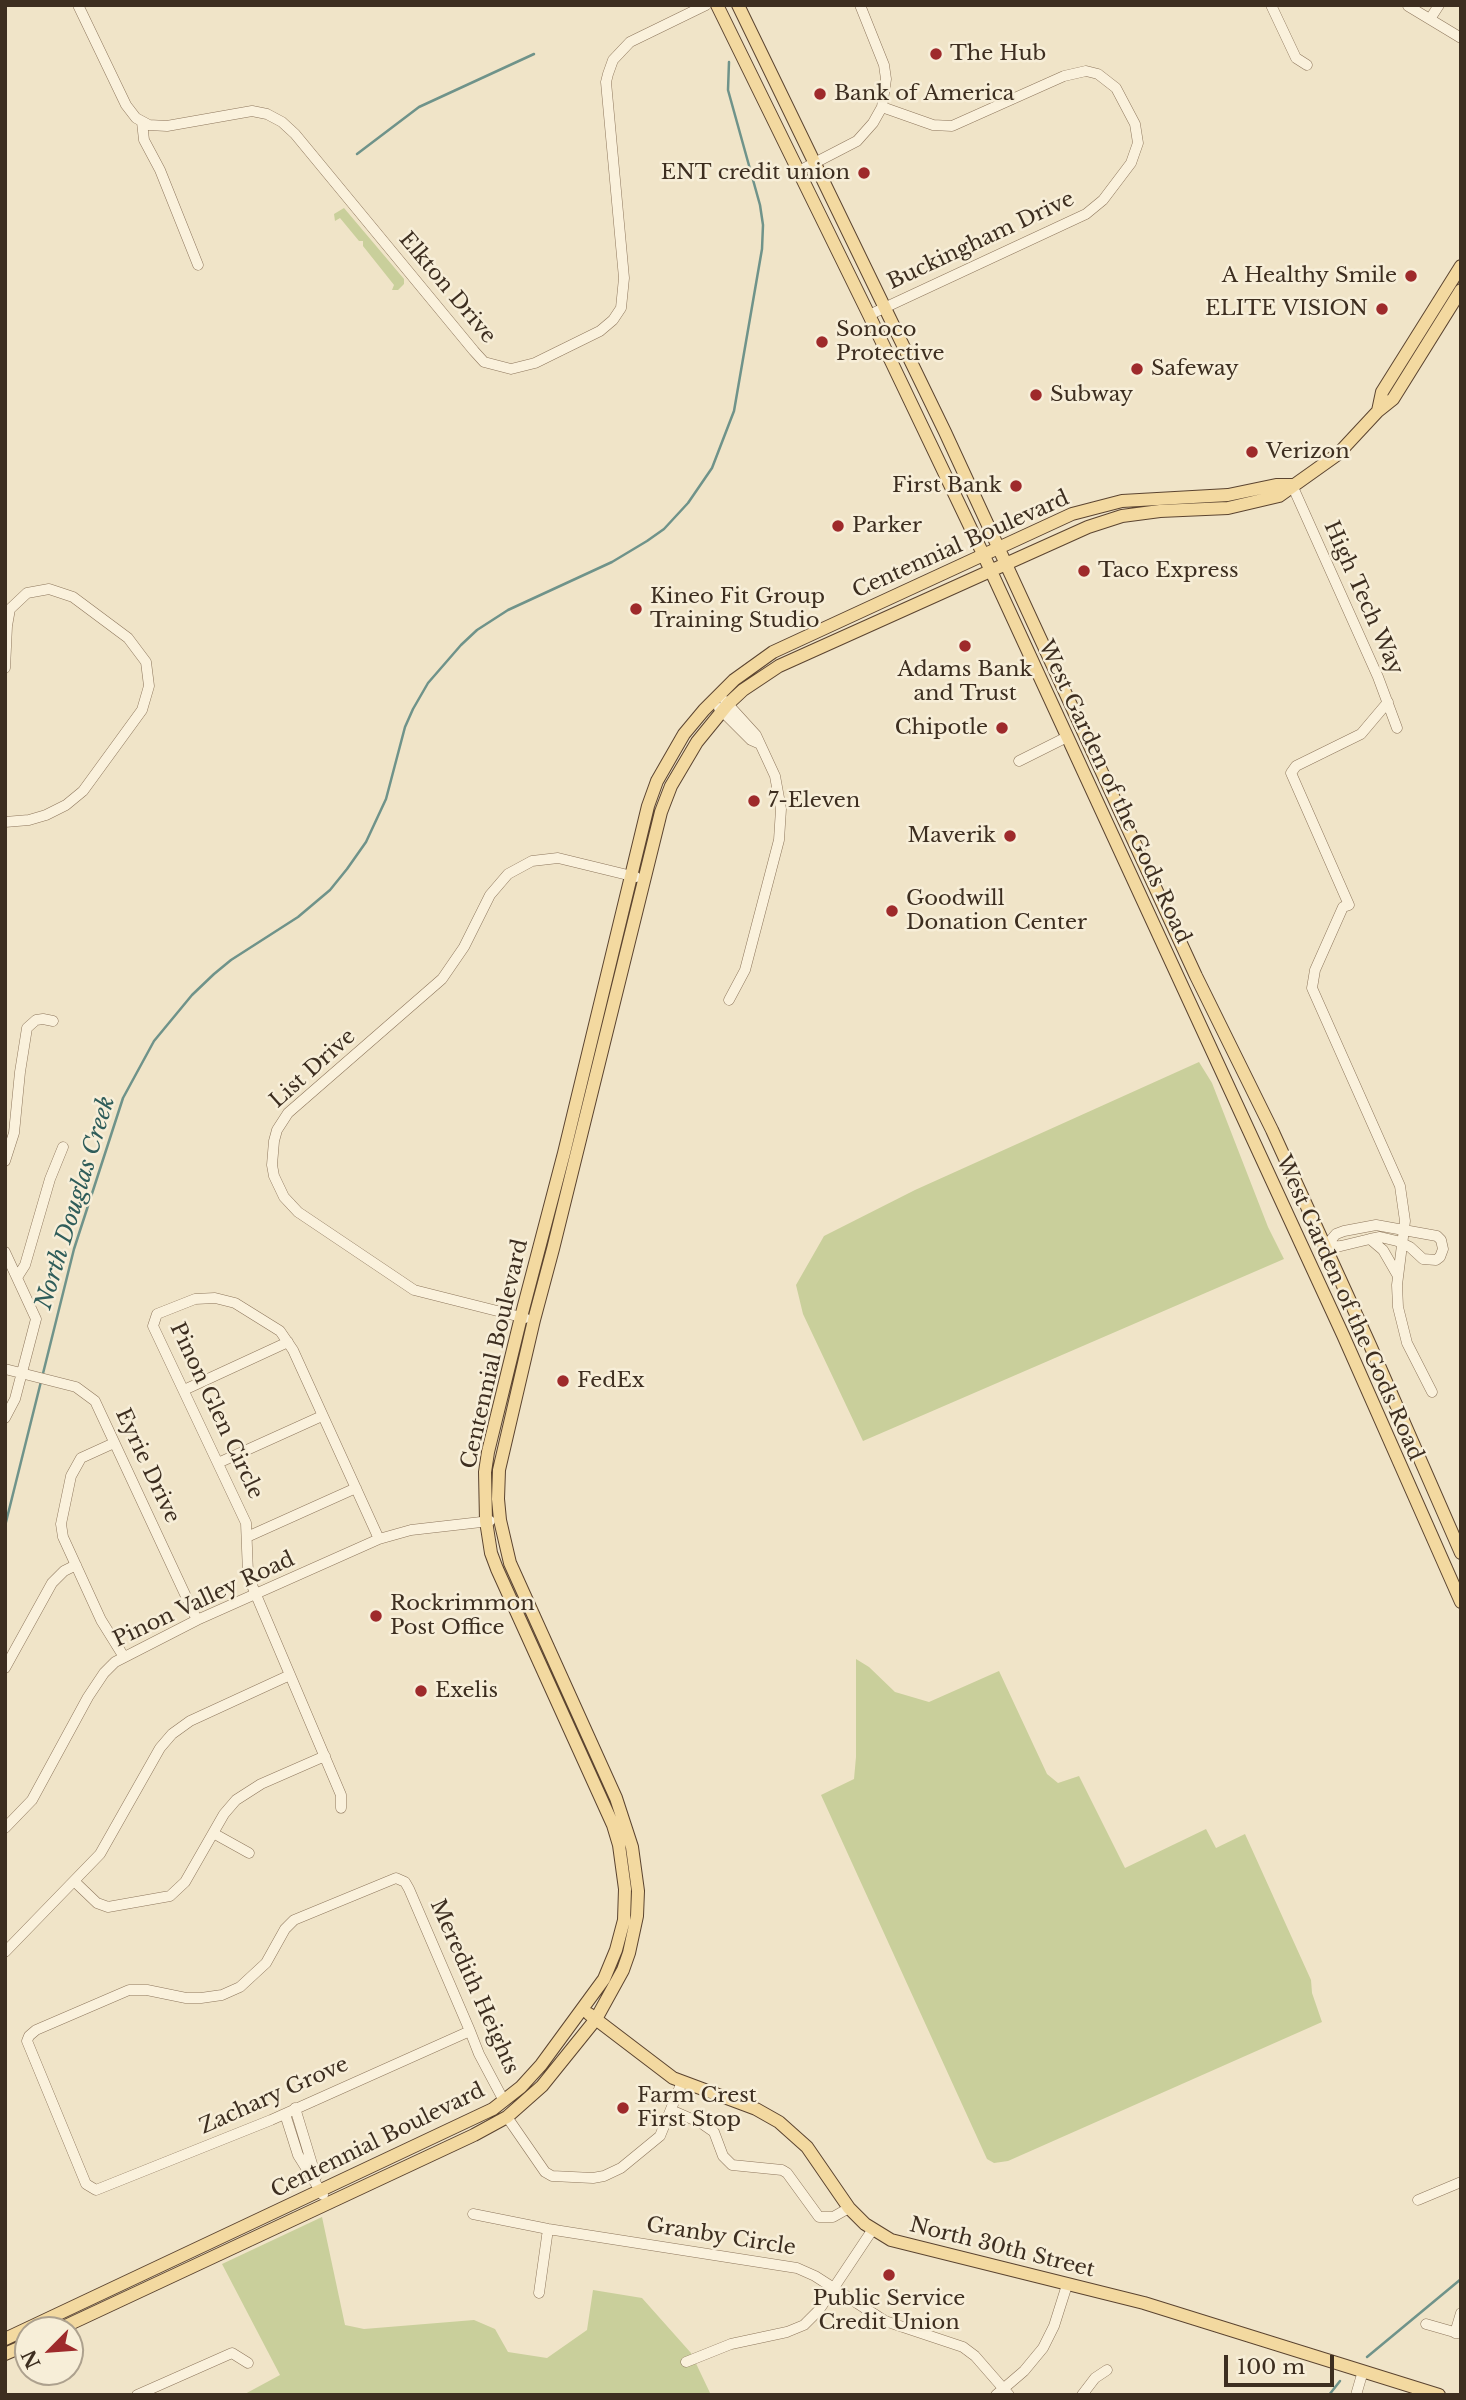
<!DOCTYPE html>
<html>
<head>
<meta charset="utf-8">
<style>
	body { margin:0 }
	#map { position:relative; width:1466px; height:2400px; overflow:hidden; background:#f0e4c8; font-family:"Libre Baskerville",serif }
	canvas { display:block }
	.frame { position:absolute; inset:0; border:7px solid #3d2e20; pointer-events:none }
	.north { position:absolute; left:14px; top:2316px; width:70px; height:70px; box-sizing:border-box; background:#f7eed8; border:2px solid #ada18e; border-radius:50%; rotate:245deg; font-size:19px; font-weight:700; line-height:28px; text-align:center; color:#3d2e20 }
	.north::after { content:''; display:block; margin:auto; width:24px; height:32px; background:#9e2a2b; clip-path:polygon(50% 0,100% 100%,50% 72%,0 100%) }
	.scale { position:absolute; left:1224px; top:2355px; width:110px; height:32px; box-sizing:border-box; border:4px solid #3d2e20; border-top:0; padding-left:9px; font-size:21px; line-height:24px; white-space:nowrap; color:#3d2e20; -webkit-text-stroke:5px #f7eed8; paint-order:stroke }
</style>
</head>
<body>
<div id="map">
<canvas width="1466" height="2400"></canvas>
<div class="frame"></div>
<div class="north">N</div>
<div class="scale">100 m</div>
</div>
<script>
const ctx = document.querySelector('canvas').getContext('2d');
ctx.lineJoin = 'round';
function fillPath(path, color) {
  ctx.fillStyle = color;
  ctx.fill(path, 'evenodd');
}
function toPath(rows) {
  const path = new Path2D();
  for (const r of rows) {
    path.moveTo(r[0], r[1]);
    for (let i = 2; i < r.length; i += 2) path.lineTo(r[i], r[i + 1]);
  }
  return path;
}
function stroke(path, color, width, dash) {
  ctx.strokeStyle = color;
  ctx.lineWidth = width;
  ctx.lineCap = dash ? 'butt' : 'round';
  ctx.setLineDash(dash || []);
  ctx.stroke(path);
}
function write(font, color, halo, rows, align = 'center') {
  ctx.font = font + ' "Libre Baskerville",serif';
  ctx.lineWidth = 5;
  ctx.setLineDash([]);
  ctx.textBaseline = 'middle';
  ctx.strokeStyle = halo;
  ctx.fillStyle = color;
  for (const [text, x, y, turn = 0] of rows) {
    ctx.save();
    ctx.translate(x, y);
    ctx.rotate((+turn || 0) * Math.PI / 180);
    ctx.textAlign = isNaN(turn) ? turn : align;
    if (halo) ctx.strokeText(text, 0, 0);
    ctx.fillText(text, 0, 0);
    ctx.restore();
  }
}
const green = toPath([
	[344,208,404,279,404,284,398,290,392,290,394,285,363,246,363,241,359,241,340,218,335,221,334,214],
	[1199,1062,1212,1083,1268,1227,1284,1259,863,1441,803,1314,796,1285,824,1236,915,1190],
	[856,1659,869,1667,895,1692,929,1702,999,1671,1047,1774,1058,1783,1079,1776,1125,1868,1206,1829,1216,1848,1245,1834,1311,1980,1312,1993,1322,2022,1008,2161,994,2163,987,2159,821,1795,854,1779,856,1757],
	[322,2217,345,2325,364,2329,474,2320,495,2329,508,2352,547,2358,587,2330,593,2290,642,2298,691,2353,711,2395,243,2395,280,2375,222,2264]
]);
const stream = toPath([
	[357,154,419,107,534,54],
	[5,1526,74,1249,123,1098,154,1041,192,995,214,974,231,960,298,917,330,890,347,869,366,842,386,799,405,727,413,709,428,683,461,645,477,630,508,610,612,562,647,541,664,529,688,503,712,468,734,411,762,249,763,225,760,205,728,90,729,62],
	[1367,2357,1461,2279],
	[1329,2395,1340,2381]
]);
const minor = toPath([
	[78,5,126,105,136,118,149,125,167,126,252,111,267,114,282,122,295,134,474,351,484,362,511,369,535,363,600,331,613,320,621,308,624,278,606,82,608,74,613,60,630,42,706,5],
	[1271,5,1296,58,1307,65],
	[1408,6,1461,38],
	[1430,19,1439,5],
	[142,122,144,140,160,170,198,265],
	[799,171,857,141,873,123,882,107,886,79,884,65,860,5],
	[869,315,1086,214,1103,200,1131,163,1138,143,1135,124,1116,88,1098,74,1086,71,1064,76,952,126,933,125,882,107],
	[1292,485,1378,677,1397,728],
	[5,668,7,626,10,609,27,593,49,589,73,597,128,638,146,662,149,686,142,710,83,791,66,805,46,815,29,820,5,822],
	[725,701,756,735,775,776,781,809,779,840,745,970,729,1000],
	[1388,702,1361,734,1296,766,1291,773,1349,905,1343,907,1315,970,1312,988,1400,1186,1405,1221,1397,1285,1398,1307,1407,1343,1432,1392],
	[719,708,751,740,760,744],
	[1019,761,1067,737],
	[5,1161,14,1133,20,1072,27,1028,36,1020,43,1019,53,1021],
	[1325,1247,1336,1234,1344,1231,1376,1225,1437,1236,1441,1240,1443,1249,1440,1257,1436,1260,1423,1259,1410,1247,1397,1241,1380,1237,1370,1239],
	[1325,1247,1341,1246,1370,1239,1383,1250,1398,1276],
	[5,1252,36,1319,15,1399,5,1418],
	[18,1276,25,1265,50,1179,63,1147],
	[525,1318,414,1290,298,1212,284,1197,274,1176,272,1165,274,1141,277,1130,288,1113,442,979,464,947,490,895,508,874,532,861,558,858,636,877],
	[5,1369,76,1387,95,1401,197,1620],
	[184,1390,288,1342],
	[114,1443,81,1458,71,1476,61,1524,63,1537,101,1620,124,1657],
	[218,1463,322,1416],
	[247,1537,356,1488],
	[5,1668,52,1583,64,1571,76,1565],
	[341,1808,341,1795,251,1583,248,1573,246,1523,153,1326,157,1314,195,1299,215,1298,235,1303,280,1331,293,1350,379,1539],
	[5,1828,32,1800,88,1697,104,1673,115,1662,197,1620,379,1539,411,1530,490,1521],
	[213,1833,249,1853],
	[74,1881,97,1903,108,1907,170,1896,185,1882,224,1814,236,1800,261,1784,325,1756],
	[5,1952,100,1854,160,1748,172,1734,190,1721,290,1675],
	[470,2031,271,2120,96,2190,86,2184,27,2041,29,2036,36,2030,129,1990,147,1990,186,1998,201,1998,222,1995,240,1987,266,1963,285,1929,294,1920,396,1878,405,1882,409,1889,470,2031,479,2054,504,2101],
	[295,2108,316,2177],
	[671,2110,701,2123,714,2132,723,2156,732,2165,782,2170,787,2173,819,2217,833,2217,849,2208],
	[285,2114,298,2155,323,2195],
	[507,2117,545,2172,552,2176,593,2178,604,2176,621,2168,660,2136,682,2082],
	[1418,2200,1461,2182],
	[473,2214,548,2229,797,2268,815,2276,885,2321,963,2347,975,2356,1009,2395],
	[539,2293,548,2229],
	[1426,2324,1461,2334],
	[1455,2333,1461,2313],
	[686,2362,731,2344,787,2332,804,2325,819,2310,873,2229],
	[137,2395,232,2353,248,2363],
	[996,2395,1024,2371,1043,2348,1054,2326,1067,2285],
	[1082,2395,1095,2378,1107,2370],
	[1356,2395,1363,2371]
]);
const major = toPath([
	[717,5,869,315,984,556,1343,1335,1461,1602],
	[738,5,945,432,1196,976,1272,1130,1370,1345,1461,1553],
	[1378,411,1382,392,1461,266],
	[589,2014,673,2078,756,2109,779,2122,807,2147,849,2208,865,2224,891,2240,1144,2303,1439,2395],
	[57,2330,474,2135,507,2117,542,2086,596,2019,623,1970,629,1953,637,1916,638,1891,632,1847,616,1798,510,1563,500,1520,498,1499,499,1470,534,1320,553,1249,661,812,671,786,697,742,728,704,743,690,779,666,1088,527,1122,516,1160,511,1228,508,1279,496,1338,454,1378,411,1393,399,1461,290],
	[5,2339,493,2109,521,2087,541,2065,604,1979,616,1950,624,1920,625,1889,619,1845,613,1825,497,1569,491,1553,486,1521,485,1472,488,1452,521,1317,564,1153,648,806,657,781,684,734,704,710,734,680,773,652,1072,514,1122,501,1228,495,1276,485,1292,485],
	[5,2354,28,2344]
]);
const markers = [
	[936,54,7,"#9e2a2b"],
	[820,94,7,"#9e2a2b"],
	[864,173,7,"#9e2a2b"],
	[1411,276,7,"#9e2a2b"],
	[1382,309,7,"#9e2a2b"],
	[822,342,7,"#9e2a2b"],
	[1137,369,7,"#9e2a2b"],
	[1036,395,7,"#9e2a2b"],
	[1252,452,7,"#9e2a2b"],
	[1016,486,7,"#9e2a2b"],
	[838,526,7,"#9e2a2b"],
	[1084,571,7,"#9e2a2b"],
	[636,609,7,"#9e2a2b"],
	[965,646,7,"#9e2a2b"],
	[1002,728,7,"#9e2a2b"],
	[754,801,7,"#9e2a2b"],
	[1010,836,7,"#9e2a2b"],
	[892,911,7,"#9e2a2b"],
	[563,1381,7,"#9e2a2b"],
	[376,1616,7,"#9e2a2b"],
	[421,1691,7,"#9e2a2b"],
	[623,2108,7,"#9e2a2b"],
	[889,2275,7,"#9e2a2b"]
];
const poiNames = [
	["The Hub",950,54],
	["Bank of America",834,94],
	["ENT credit union",850,173,"right"],
	["A Healthy Smile",1397,276,"right"],
	["ELITE VISION",1368,309,"right"],
	["Sonoco",836,330],
	["Protective",836,354],
	["Safeway",1151,369],
	["Subway",1050,395],
	["Verizon",1266,452],
	["First Bank",1002,486,"right"],
	["Parker",852,526],
	["Taco Express",1098,571],
	["Kineo Fit Group",650,597],
	["Training Studio",650,621],
	["Adams Bank",965,670,"center"],
	["and Trust",965,694,"center"],
	["Chipotle",988,728,"right"],
	["7-Eleven",768,801],
	["Maverik",996,836,"right"],
	["Goodwill",906,899],
	["Donation Center",906,923],
	["FedEx",577,1381],
	["Rockrimmon",390,1604],
	["Post Office",390,1628],
	["Exelis",435,1691],
	["Farm Crest",637,2096],
	["First Stop",637,2120],
	["Public Service",889,2299,"center"],
	["Credit Union",889,2323,"center"]
];
const streetNames = [
	["Buckingham Drive",981,241,-25],
	["Elkton Drive",447,288,50],
	["Centennial Boulevard",961,545,-24],
	["High Tech Way",1363,598,66],
	["West Garden of the Gods Road",1114,792,65],
	["List Drive",313,1069,-42],
	["West Garden of the Gods Road",1349,1308,66],
	["Centennial Boulevard",495,1354,-77],
	["Pinon Glen Circle",216,1411,65],
	["Eyrie Drive",147,1466,65],
	["Pinon Valley Road",204,1600,-25],
	["Meredith Heights",474,1987,66],
	["Zachary Grove",274,2096,-24],
	["Centennial Boulevard",378,2141,-26],
	["Granby Circle",721,2237,9],
	["North 30th Street",1002,2248,14]
];
const waterNames = [
	["North Douglas Creek",76,1203,-73]
];
fillPath(green, '#c9cf9b');
stroke(stream, '#6f938a', 2.5);
stroke(minor, '#8d765c', 11);
stroke(major, '#5b4430', 14);
stroke(minor, '#faf1dc', 10);
stroke(major, '#f3d9a0', 12);
for (const [x, y, r, color] of markers) {
  const dot = new Path2D();
  dot.arc(x, y, r, 0, 2 * Math.PI);
  ctx.fillStyle = color;
  ctx.fill(dot);
  stroke(dot, '#f7eed8', 2.5);
}
write('21px', '#3d2e20', '#f7eed8', poiNames, 'left');
write('21px', '#3d2e20', '#f7eed8', streetNames);
write('italic 23px', '#2f5d5a', '#f7eed8', waterNames);
</script>
</body>
</html>
